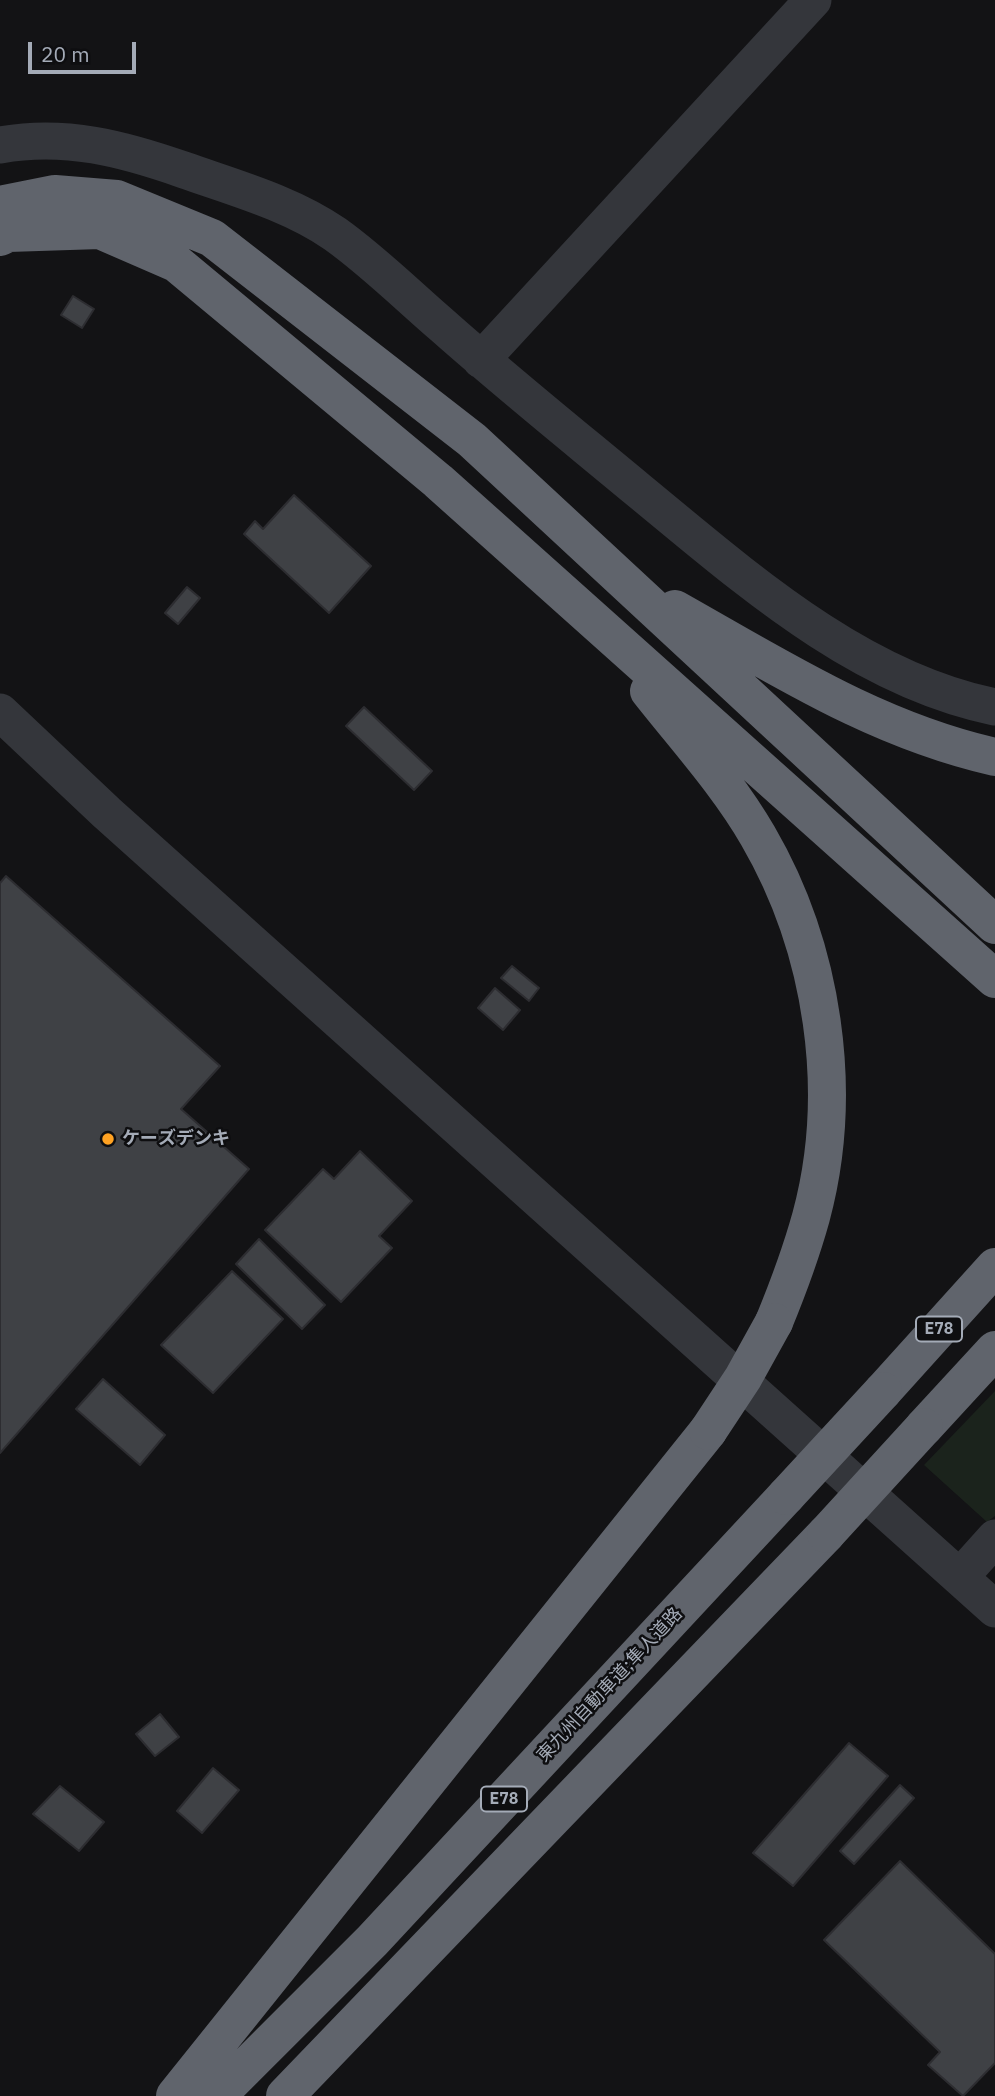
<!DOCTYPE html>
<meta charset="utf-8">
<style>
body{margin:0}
#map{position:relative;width:995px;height:2096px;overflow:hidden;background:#131315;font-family:"IBM Plex Sans",sans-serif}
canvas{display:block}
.scale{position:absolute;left:28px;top:42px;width:108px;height:32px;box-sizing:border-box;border:4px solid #a4abb7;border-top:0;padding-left:9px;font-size:21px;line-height:24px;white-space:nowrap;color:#a4abb7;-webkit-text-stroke:5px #0e0e10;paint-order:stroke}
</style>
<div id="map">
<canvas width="995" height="2096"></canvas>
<div class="scale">20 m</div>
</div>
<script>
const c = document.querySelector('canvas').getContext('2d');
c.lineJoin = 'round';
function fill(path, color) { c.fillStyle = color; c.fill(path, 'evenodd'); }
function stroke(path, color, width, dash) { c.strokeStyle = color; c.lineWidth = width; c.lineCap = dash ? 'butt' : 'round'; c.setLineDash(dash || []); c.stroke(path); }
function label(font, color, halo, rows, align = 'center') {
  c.font = font + ' "IBM Plex Sans","Noto Sans JP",sans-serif'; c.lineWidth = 5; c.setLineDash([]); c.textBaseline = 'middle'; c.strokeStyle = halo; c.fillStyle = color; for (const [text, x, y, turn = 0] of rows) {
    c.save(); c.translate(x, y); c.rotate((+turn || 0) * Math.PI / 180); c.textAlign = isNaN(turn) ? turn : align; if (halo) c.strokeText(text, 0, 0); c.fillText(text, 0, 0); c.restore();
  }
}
const green = new Path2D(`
 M995,1391V1516L987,1522L924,1465Z`);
const building = new Path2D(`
 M73,296L94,309L82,328L61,315Z
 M294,495L371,566L329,613L244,534L255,521L263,529Z
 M187,587L200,598L178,624L165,613Z
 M364,707L432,771L414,790L346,726Z
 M6,876L220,1066L181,1109L249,1169L0,1453V883Z
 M512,966L539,988L529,1001L501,978Z
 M495,988L520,1010L503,1030L478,1008Z
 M360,1151L412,1201L379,1236L392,1248L341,1302L265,1230L323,1169L334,1179Z
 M259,1239L325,1305L302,1329L236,1264Z
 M232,1271L283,1319L213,1393L161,1345Z
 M103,1379L165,1435L140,1465L76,1409Z
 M160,1714L179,1737L155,1756L136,1734Z
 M849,1743L888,1776L793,1886L753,1853Z
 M213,1768L239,1790L202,1833L177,1811Z
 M900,1785L914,1798L854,1864L840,1851Z
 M60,1786L104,1822L79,1851L33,1814Z
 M900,1861L995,1954V2063L963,2096L928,2065L940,2052L824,1940Z`);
const minor = new Path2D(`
 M0,145C65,133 124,149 184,170C235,188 290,203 335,234C373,261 408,296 443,326C506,382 572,435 637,489C743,576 857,679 995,707
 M481,360L813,0
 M0,712L107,813L995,1609
 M960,1577L995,1538`);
const highway = new Path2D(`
 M0,205L55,194L117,199L212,238L472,440L995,925
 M0,237L8,233L100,230L176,263L438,481L995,979
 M675,609C780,668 876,730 995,757
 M649,691C686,738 728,784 758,836C823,948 845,1091 811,1217C801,1253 788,1288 774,1322
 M883,1391L995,1267
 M924,1427L995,1350
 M175,2096L708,1431
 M217,2096L372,1941L786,1496
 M285,2096L826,1534`);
const highwayBridge = new Path2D(`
 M708,1431L743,1378L774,1322
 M786,1496L883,1391
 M826,1534L924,1427`);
const markers = [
 [108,1139,7,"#ffa222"]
];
const shields = [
 [939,1329,46],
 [504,1799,46]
];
const shieldNames = [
 ["E78",939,1329],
 ["E78",504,1799]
];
const poiNames = [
 ["ケーズデンキ",122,1139]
];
const streetNames = [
 ["東九州自動車道;隼人道路",610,1685,-47]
];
fill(green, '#1b231c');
fill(building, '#3f4145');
stroke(building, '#2d2d31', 2);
stroke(minor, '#34363b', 37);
stroke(highway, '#60646c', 38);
stroke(highwayBridge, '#60646c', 38);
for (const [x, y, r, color] of markers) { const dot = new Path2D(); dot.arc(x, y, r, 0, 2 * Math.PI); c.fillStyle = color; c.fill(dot); stroke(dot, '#0e0e10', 2.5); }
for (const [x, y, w] of shields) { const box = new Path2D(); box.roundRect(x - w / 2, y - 12.5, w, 25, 5); c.fillStyle = '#0e0e10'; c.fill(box); stroke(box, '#a4abb7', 2); }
label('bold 16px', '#a4abb7', null, shieldNames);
label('bold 18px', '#a4abb7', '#0e0e10', poiNames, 'left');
label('18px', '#a4abb7', '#0e0e10', streetNames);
</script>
